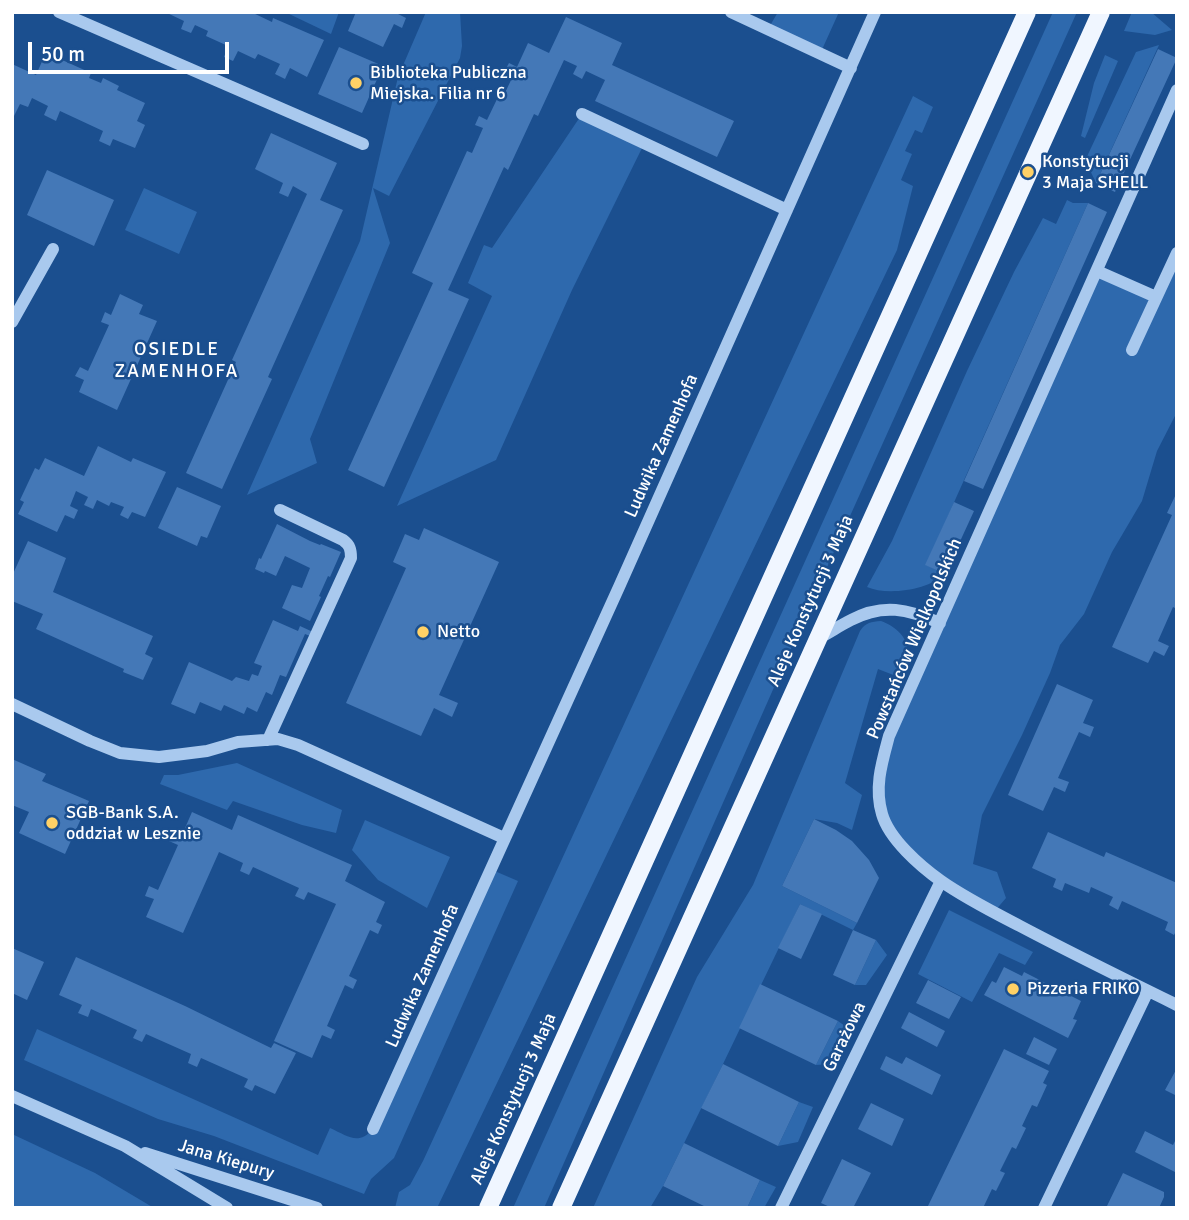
<!DOCTYPE html>
<meta charset="utf-8">
<style>
body{margin:0}
#map{position:relative;width:1189px;height:1220px;overflow:hidden;background:#1b4f8f;font-family:Signika,sans-serif}
canvas{display:block}
.frame{position:absolute;inset:0;border:14px solid #fff;pointer-events:none}
.scale{position:absolute;left:28px;top:42px;width:201px;height:32px;box-sizing:border-box;border:4px solid #fff;border-top:0;padding-left:9px;font-size:21px;line-height:24px;white-space:nowrap;color:#fff;-webkit-text-stroke:5px #1b4f8f;paint-order:stroke}
</style>
<div id="map">
<canvas width="1189" height="1220"></canvas>
<div class="frame"></div>
<div class="scale">50 m</div>
</div>
<script>
const c = document.querySelector('canvas').getContext('2d');
c.lineJoin = 'round';
function fill(path, color) { c.fillStyle = color; c.fill(path, 'evenodd'); }
function stroke(path, color, width, dash) { c.strokeStyle = color; c.lineWidth = width; c.lineCap = dash ? 'butt' : 'round'; c.setLineDash(dash || []); c.stroke(path); }
function label(font, color, halo, rows, align = 'center') {
  c.font = font + ' Signika,sans-serif'; c.lineWidth = 5; c.setLineDash([]); c.textBaseline = 'middle'; c.strokeStyle = halo; c.fillStyle = color; for (const [text, x, y, turn = 0] of rows) {
    c.save(); c.translate(x, y); c.rotate((+turn || 0) * Math.PI / 180); c.textAlign = isNaN(turn) ? turn : align; if (halo) c.strokeText(text, 0, 0); c.fillText(text, 0, 0); c.restore();
  }
}
const green = new Path2D(`
 M285,12H339L331,34Z
 M426,12H460L462,46L460,58L389,196L373,188L390,243L310,439L317,463L247,495L360,241L398,77Z
 M778,12H839L820,54L768,29Z
 M1053,12H1077L832,556L544,1208H513Z
 M1132,12H1151L1172,30L1155,35L1124,31Z
 M1159,45L1096,183L1089,168L1083,165L1136,52Z
 M1105,55L1118,61L1085,138L1081,136L1094,83Z
 M913,96L933,107L922,133L915,130L905,151L912,154L901,180L913,186L897,250L437,1208H395L399,1192L410,1185L423,1161Z
 M582,114L644,144L572,290L496,460L397,506L492,296L468,283L484,245L492,248Z
 M144,188L197,212L179,254L125,230Z
 M1067,200L1073,203H1088L926,565L945,574C929,590 887,596 867,587L892,541L967,371L1014,272L1043,218L1056,224Z
 M1177,253V412L1157,451L1142,501L1112,552L1084,614L1060,645L1050,673L1022,735L982,815L973,864L997,872L1006,898L994,912L941,881L882,816L880,767L1097,271L1156,297Z
 M881,621C895,626 910,638 907,655C906,662 899,670 896,676L878,669L845,783L862,795L852,830L837,823L814,819L782,886L857,923L853,930L800,904L723,1064L663,1186L650,1208H593L697,977L753,885L860,631C866,622 871,622 881,621Z
 M237,763L342,810L336,833L302,825L233,801L227,810L160,784L164,775H178Z
 M365,820L450,857L427,908L378,880L352,850Z
 M490,869L518,881L394,1158L371,1179L364,1194L214,1136L158,1119L24,1060L37,1029L318,1155L330,1128C348,1136 358,1146 373,1129Z
 M949,910L1033,952L1025,965L999,953L972,1002L918,974Z
 M876,940L887,955L866,985H855Z
 M838,1021L845,1026L850,1037L830,1064L816,1065Z
 M799,1102L813,1107L798,1142L778,1146Z
 M12,1134L95,1173L154,1208H12Z
 M760,1180L776,1187L764,1208H747Z`);
const building = new Path2D(`
 M165,12H251L272,22L273,18L324,40L307,77L290,68L285,79L275,74L280,64L258,54L255,59L238,51L233,61L224,57L228,46L206,36L208,31L195,25L191,33L181,29L184,21Z
 M356,12H399L398,14L406,18L402,28L394,24L383,47L348,31Z
 M566,17L622,43L612,65L734,121L717,157L595,101L605,80L586,71L582,79L573,74L577,66L564,60L538,116L534,114L508,170L504,167L448,290L469,299L384,487L348,470L433,283L412,273L467,151L472,153L483,128L475,125L479,116L487,120L498,97L502,99L513,76L504,72L509,63L517,67L528,43L549,53Z
 M339,47L383,66L362,113L318,94Z
 M1158,49L1177,58L1115,192L1096,183Z
 M44,57L58,63L60,59L91,73L89,78L101,83L103,78L119,86L117,90L145,103L137,121L145,125L135,148L113,139L110,146L99,141L103,131L60,111L56,121L44,115L48,106L32,98L28,107L20,104L12,120V64L36,75Z
 M271,133L337,163L320,200L343,210L268,377L272,379L222,489L186,473L236,362L232,360L307,194L293,186L288,197L279,193L283,183L255,169Z
 M47,170L114,200L94,246L27,215Z
 M1088,203L1107,212L983,489L964,481Z
 M120,294L143,305L139,314L157,321L117,410L79,392L84,380L75,376L80,367L88,371L109,325L101,322L105,312L111,315Z
 M98,446L131,462L133,458L166,472L145,517L132,512L128,519L120,515L124,507L111,502L109,506L97,500L93,509L84,505L88,497L76,491L70,506L78,510L74,519L65,515L57,532L18,514L24,502L20,500L35,468L39,470L45,458L84,476Z
 M177,487L221,506L207,538L201,536L197,546L158,528Z
 M1177,492V609L1173,607L1158,641L1169,646L1164,656L1154,651L1148,663L1112,647L1172,515L1167,513Z
 M954,502L974,511L945,574L925,565Z
 M277,524L310,541L320,545L321,544L341,552L330,577L328,576L319,596L321,597L310,621L282,608L292,585L302,588L310,568L285,556L276,576L265,571L264,573L255,569L259,558L261,559Z
 M424,528L499,562L439,695L458,703L452,717L434,708L421,736L346,703L406,568L393,562L405,534L419,540Z
 M28,541L66,558L53,592L153,636L145,654L153,658L143,680L123,672L124,669L36,629L43,614L12,601V576Z
 M273,620L298,631L300,626L313,632L310,636L305,634L286,677L280,675L272,695L266,692L257,712L247,707L244,714L224,705L221,711L200,702L195,714L171,704L189,662L232,681L236,677L249,681L252,674L258,676L262,666L254,663Z
 M1057,684L1093,700L1083,723L1094,727L1090,737L1079,732L1058,778L1069,782L1065,792L1054,787L1043,811L1008,795Z
 M12,759L46,774L42,781L89,801L65,854L19,833L29,812L12,805Z
 M192,812L232,830L238,815L352,865L345,881L385,902L376,922L382,925L378,934L370,930L349,976L357,980L353,989L345,985L327,1026L335,1030L331,1039L322,1035L312,1058L274,1041L336,904L308,892L304,900L295,896L299,888L253,867L249,875L240,871L243,863L219,852L183,933L146,917L154,899L145,896L149,886L158,890L178,845L169,841L173,832L182,835Z
 M814,819L836,830L852,841L869,860L879,878L857,923L782,886Z
 M1048,832L1104,857L1106,852L1177,883V929L1174,935L1165,930L1168,922L1122,901L1118,910L1109,905L1113,897L1091,887L1089,893L1065,883L1062,891L1053,887L1056,879L1032,868Z
 M800,904L822,914L801,959L778,948Z
 M853,930L876,940L855,985L833,975Z
 M12,948L44,962L27,1000L12,993Z
 M76,957L185,1006L271,1048L274,1043L296,1053L275,1094L255,1085L252,1091L244,1087L248,1079L201,1058L197,1067L188,1063L191,1054L146,1034L142,1042L133,1038L137,1030L91,1009L88,1017L78,1013L82,1005L59,995Z
 M1004,967L1022,976L1024,972L1081,1001L1073,1019L1077,1020L1068,1038L984,995L992,981L996,983Z
 M928,980L961,997L949,1019L916,1003Z
 M760,984L838,1021L816,1065L739,1028Z
 M909,1012L945,1031L937,1047L901,1028Z
 M1034,1037L1057,1049L1049,1065L1026,1054Z
 M1004,1049L1049,1071L1043,1083L1047,1085L1037,1107L1032,1105L1022,1126L1026,1128L1016,1149L1012,1147L1000,1171L1005,1173L996,1191L992,1189L983,1208H927Z
 M886,1056L902,1064L906,1057L941,1075L932,1095L880,1069Z
 M723,1064L799,1102L778,1146L701,1108Z
 M1177,1068V1096L1165,1090Z
 M871,1103L904,1119L892,1146L858,1129Z
 M1145,1131L1173,1145L1177,1137V1173L1135,1152Z
 M684,1143L760,1180L747,1208H708L663,1186Z
 M842,1159L871,1173L853,1208H832L821,1203Z
 M1123,1173L1164,1192V1197L1159,1208H1106Z`);
const minor = new Path2D(`
 M59,12L363,144
 M731,12L851,68
 M1177,90L889,736C882,762 874,787 882,814C889,839 920,866 941,881C965,898 993,912 1020,926C1071,953 1124,979 1177,1005
 M582,114L787,210
 M1097,271L1156,297
 M12,322L53,249
 M1132,350L1177,253
 M817,639C829,633 839,626 851,620C883,603 908,609 940,623
 M12,704L90,741L120,753L159,757L207,751L238,742L278,739L298,745L504,838
 M268,740L351,558C351,550 350,545 343,540L280,510
 M12,1096L125,1146L227,1208
 M373,1129L619,587L875,12
 M145,1153L317,1208
 M781,1208L941,881
 M1044,1208L1148,991`);
const major = new Path2D(`
 M488,1208L1027,12
 M561,1208L1101,12`);
const markers = [
 [356,83,7,"#ffd166"],
 [1028,172,7,"#ffd166"],
 [423,632,7,"#ffd166"],
 [52,823,7,"#ffd166"],
 [1013,989,7,"#ffd166"]
];
const poiNames = [
 ["Biblioteka Publiczna",370,73],
 ["Miejska. Filia nr 6",370,94],
 ["Konstytucji",1042,162],
 ["3 Maja SHELL",1042,183],
 ["Netto",437,632],
 ["SGB-Bank S.A.",66,813],
 ["oddział w Lesznie",66,834],
 ["Pizzeria FRIKO",1027,989]
];
const streetNames = [
 ["Ludwika Zamenhofa",662,446,-66],
 ["Aleje Konstytucji 3 Maja",811,601,-66],
 ["Powstańców Wielkopolskich",915,639,-67],
 ["Ludwika Zamenhofa",423,976,-66],
 ["Garażowa",845,1037,-64],
 ["Aleje Konstytucji 3 Maja",514,1099,-66],
 ["Jana Kiepury",226,1160,17]
];
const neighbourhoodNames = [
 ["OSIEDLE",177,350],
 ["ZAMENHOFA",177,372]
];
fill(green, '#2e69ad');
fill(building, '#4478b7');
stroke(minor, '#a9c9ee', 12);
stroke(major, '#f0f6ff', 18);
for (const [x, y, r, color] of markers) { const dot = new Path2D(); dot.arc(x, y, r, 0, 2 * Math.PI); c.fillStyle = color; c.fill(dot); stroke(dot, '#1b4f8f', 2.5); }
label('18px', '#fff', '#1b4f8f', poiNames, 'left');
label('18px', '#fff', '#1b4f8f', streetNames);
c.letterSpacing = '2px';
label('19px', '#fff', '#1b4f8f', neighbourhoodNames);
c.letterSpacing = '0px';
</script>
